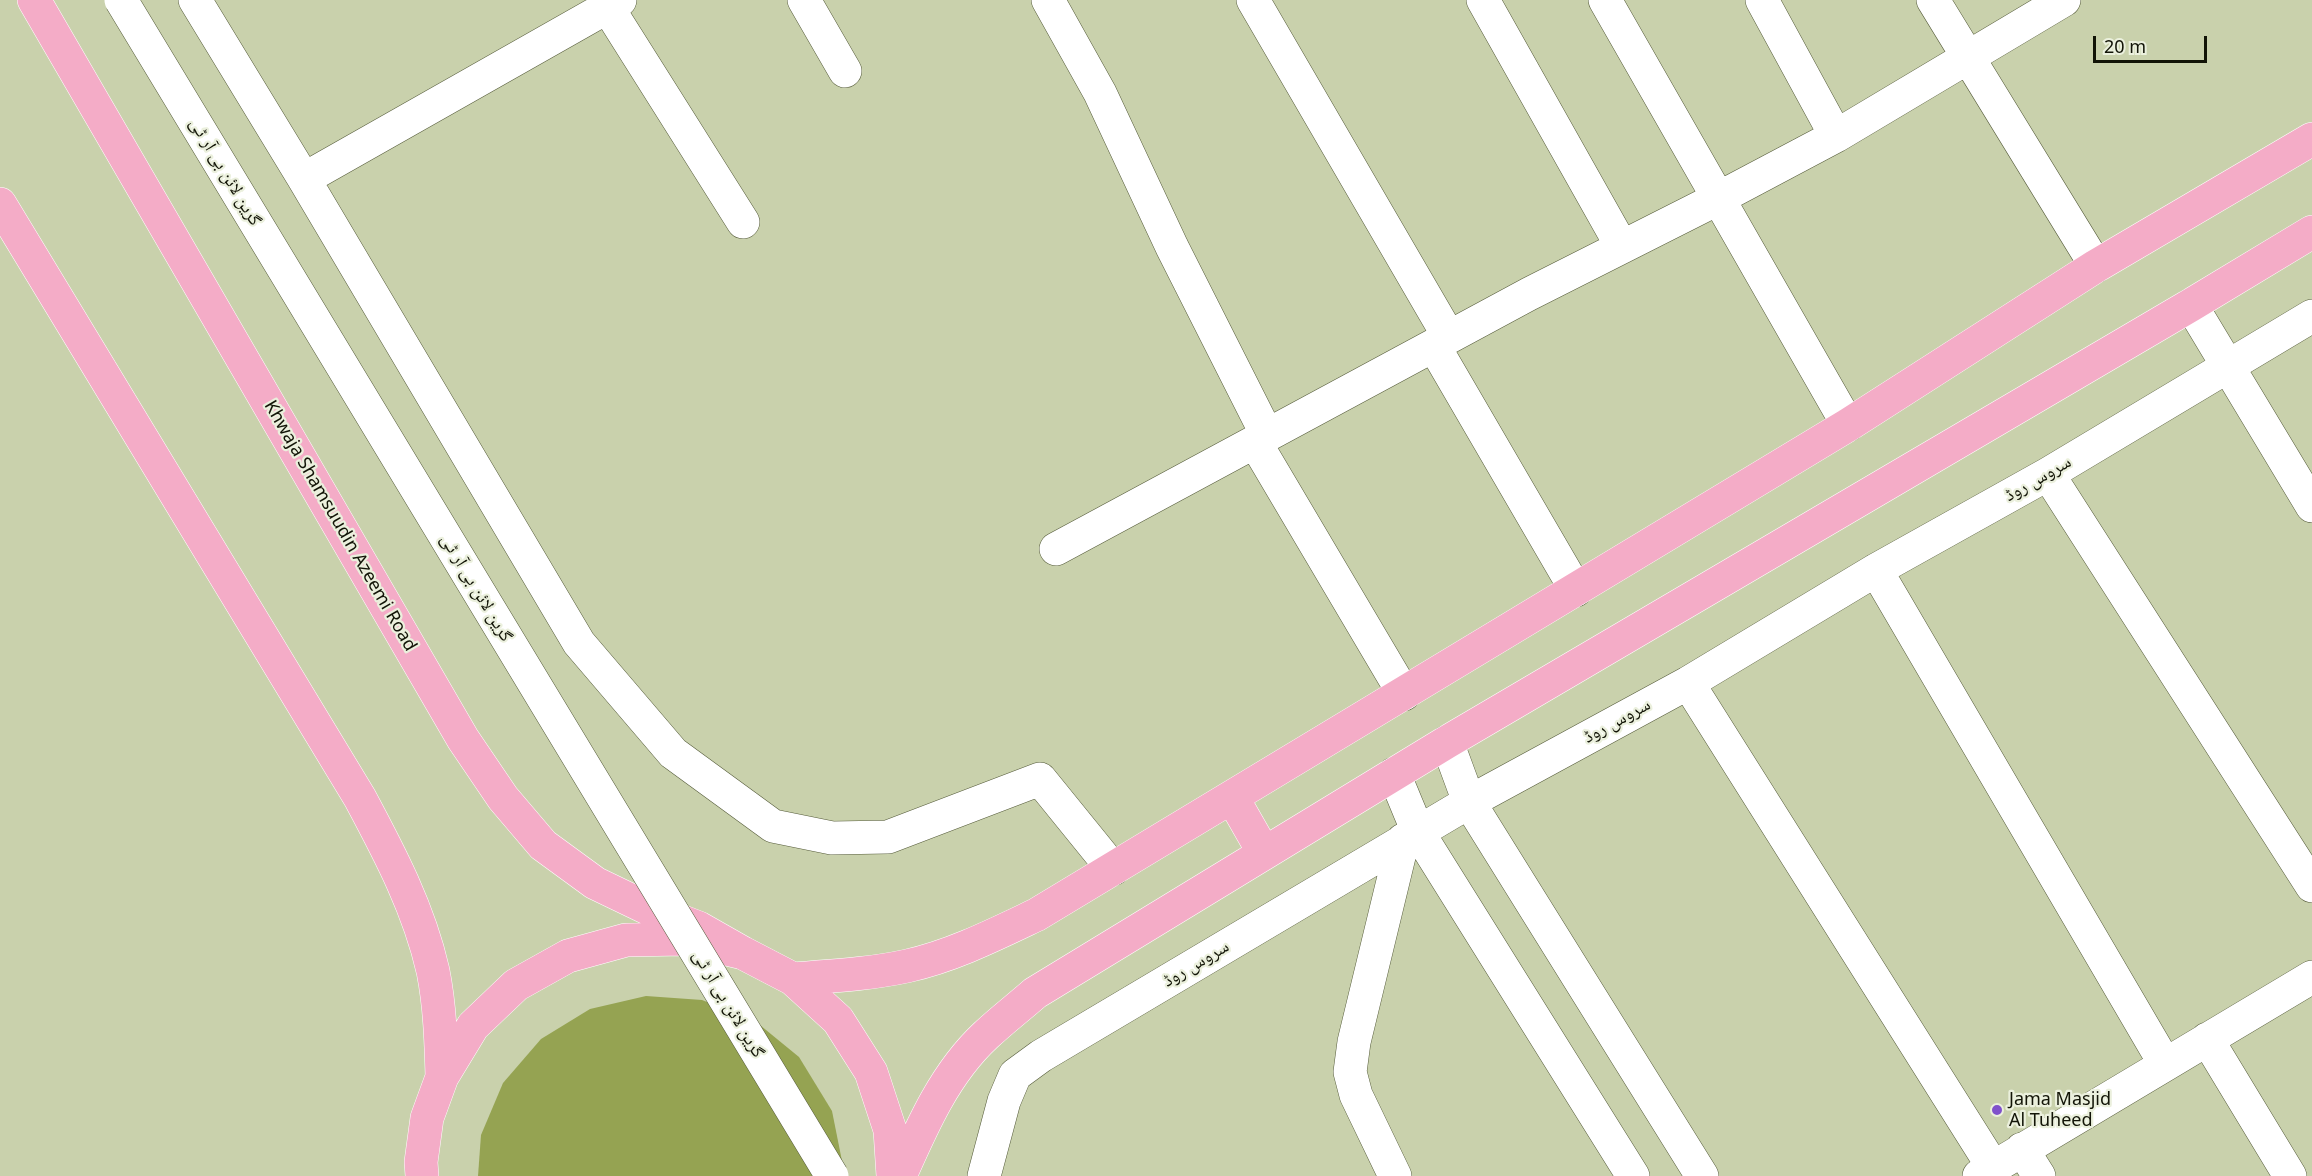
<!DOCTYPE html>
<meta charset="utf-8">
<style>
body{margin:0}
#map{position:relative;width:2312px;height:1176px;overflow:hidden;background:#c9d1ac;font-family:"Noto Sans",sans-serif}
canvas{display:block}
.scale{position:absolute;left:2093px;top:36px;width:114px;height:27px;box-sizing:border-box;border:3px solid #121407;border-top:0;padding-left:8px;font-size:18px;line-height:21px;white-space:nowrap;color:#121407;-webkit-text-stroke:4px #ebf0dd;paint-order:stroke}
</style>
<div id="map">
<canvas width="2312" height="1176"></canvas>
<div class="scale">20 m</div>
</div>
<script>
const c = document.querySelector('canvas').getContext('2d');
c.lineJoin = 'round';
function fill(path, color) { c.fillStyle = color; c.fill(path, 'evenodd'); }
function stroke(path, color, width, dash) { c.strokeStyle = color; c.lineWidth = width; c.lineCap = dash ? 'butt' : 'round'; c.setLineDash(dash || []); c.stroke(path); }
function label(font, color, halo, rows, align = 'center') {
  c.font = font + ' "Noto Sans","Noto Naskh Arabic",sans-serif'; c.lineWidth = 4.5; c.setLineDash([]); c.textBaseline = 'middle'; c.strokeStyle = halo; c.fillStyle = color; for (const [text, x, y, turn = 0] of rows) {
    c.save(); c.translate(x, y); c.rotate((+turn || 0) * Math.PI / 180); c.textAlign = isNaN(turn) ? turn : align; if (halo) c.strokeText(text, 0, 0); c.fillText(text, 0, 0); c.restore();
  }
}
const green = new Path2D(`
 M646,996L702,1000L755,1021L799,1057L832,1111L845,1176H478L481,1135L503,1083L541,1039L590,1009Z`);
const minor = new Path2D(`
 M195,0L304,179L579,643L673,753L773,826L832,838L888,837L1040,779L1113,869
 M603,0L743,222
 M804,0L845,71
 M1048,0L1100,93L1172,247L1267,435
 M1253,0L1449,337
 M1483,0L1622,247
 M1605,0L1848,425
 M1762,0L1836,136
 M1933,0L2096,266
 M304,179L620,0
 M2191,305L2312,506
 M1434,346L1576,590
 M1255,442L1404,694
 M2048,474L2312,886
 M1056,549L1529,294L1719,198L1836,136L2064,0
 M1876,570L2165,1064
 M1688,683L1993,1167
 M1447,742L1469,802L1702,1176
 M1394,774L1418,832L1633,1176
 M2207,1039L2290,1176
 M2022,1149L2039,1176
 M984,1176L1004,1101L1015,1075L1041,1056L1469,802L1688,683L1876,570L2048,474L2312,316
 M1395,1176L1356,1095L1350,1072L1354,1042L1403,840
 M1979,1176L2312,977`);
const major = new Path2D(`
 M34,0L463,739L503,798L543,845L595,883L647,908L699,928L743,953
 M0,204L360,798C390,854 419,909 433,971C440,1006 441,1042 442,1077
 M1232,797L1264,853
 M793,979C831,976 870,974 907,966C952,956 994,935 1036,915L1848,425L2096,266L2312,139
 M422,1176L421,1162L427,1118L442,1077L473,1026L516,985L568,956L626,940L685,939L743,953L793,979L838,1020L871,1072L890,1130L893,1176
 M900,1176C922,1126 945,1073 986,1035C1002,1020 1019,1007 1035,993L1447,742L2191,305L2312,232`);
const minorBridge = new Path2D(`
 M121,0L832,1176`);
const markers = [
 [1997,1110,6,"#8052cb"]
];
const streetNames = [
 ["گرین لائن بی آر ٹی",225,172,59],
 ["سروس روڈ",2038,479,-30],
 ["Khwaja Shamsuudin Azeemi Road",340,526,60],
 ["گرین لائن بی آر ٹی",476,588,59],
 ["سروس روڈ",1617,721,-29],
 ["سروس روڈ",1196,964,-31],
 ["گرین لائن بی آر ٹی",728,1004,59]
];
const poiNames = [
 ["Jama Masjid",2009,1100],
 ["Al Tuheed",2009,1121]
];
fill(green, '#95a352');
stroke(minor, '#555b3a', 34);
stroke(major, '#fff', 34);
stroke(minor, '#fff', 33);
stroke(major, '#f4acc7', 33);
stroke(minorBridge, '#555b3a', 34, []);
stroke(minorBridge, '#fff', 33);
for (const [x, y, r, color] of markers) { const dot = new Path2D(); dot.arc(x, y, r, 0, 2 * Math.PI); c.fillStyle = color; c.fill(dot); stroke(dot, '#ebf0dd', 2); }
label('18px', '#121407', '#ebf0dd', streetNames);
label('18px', '#121407', '#ebf0dd', poiNames, 'left');
</script>
